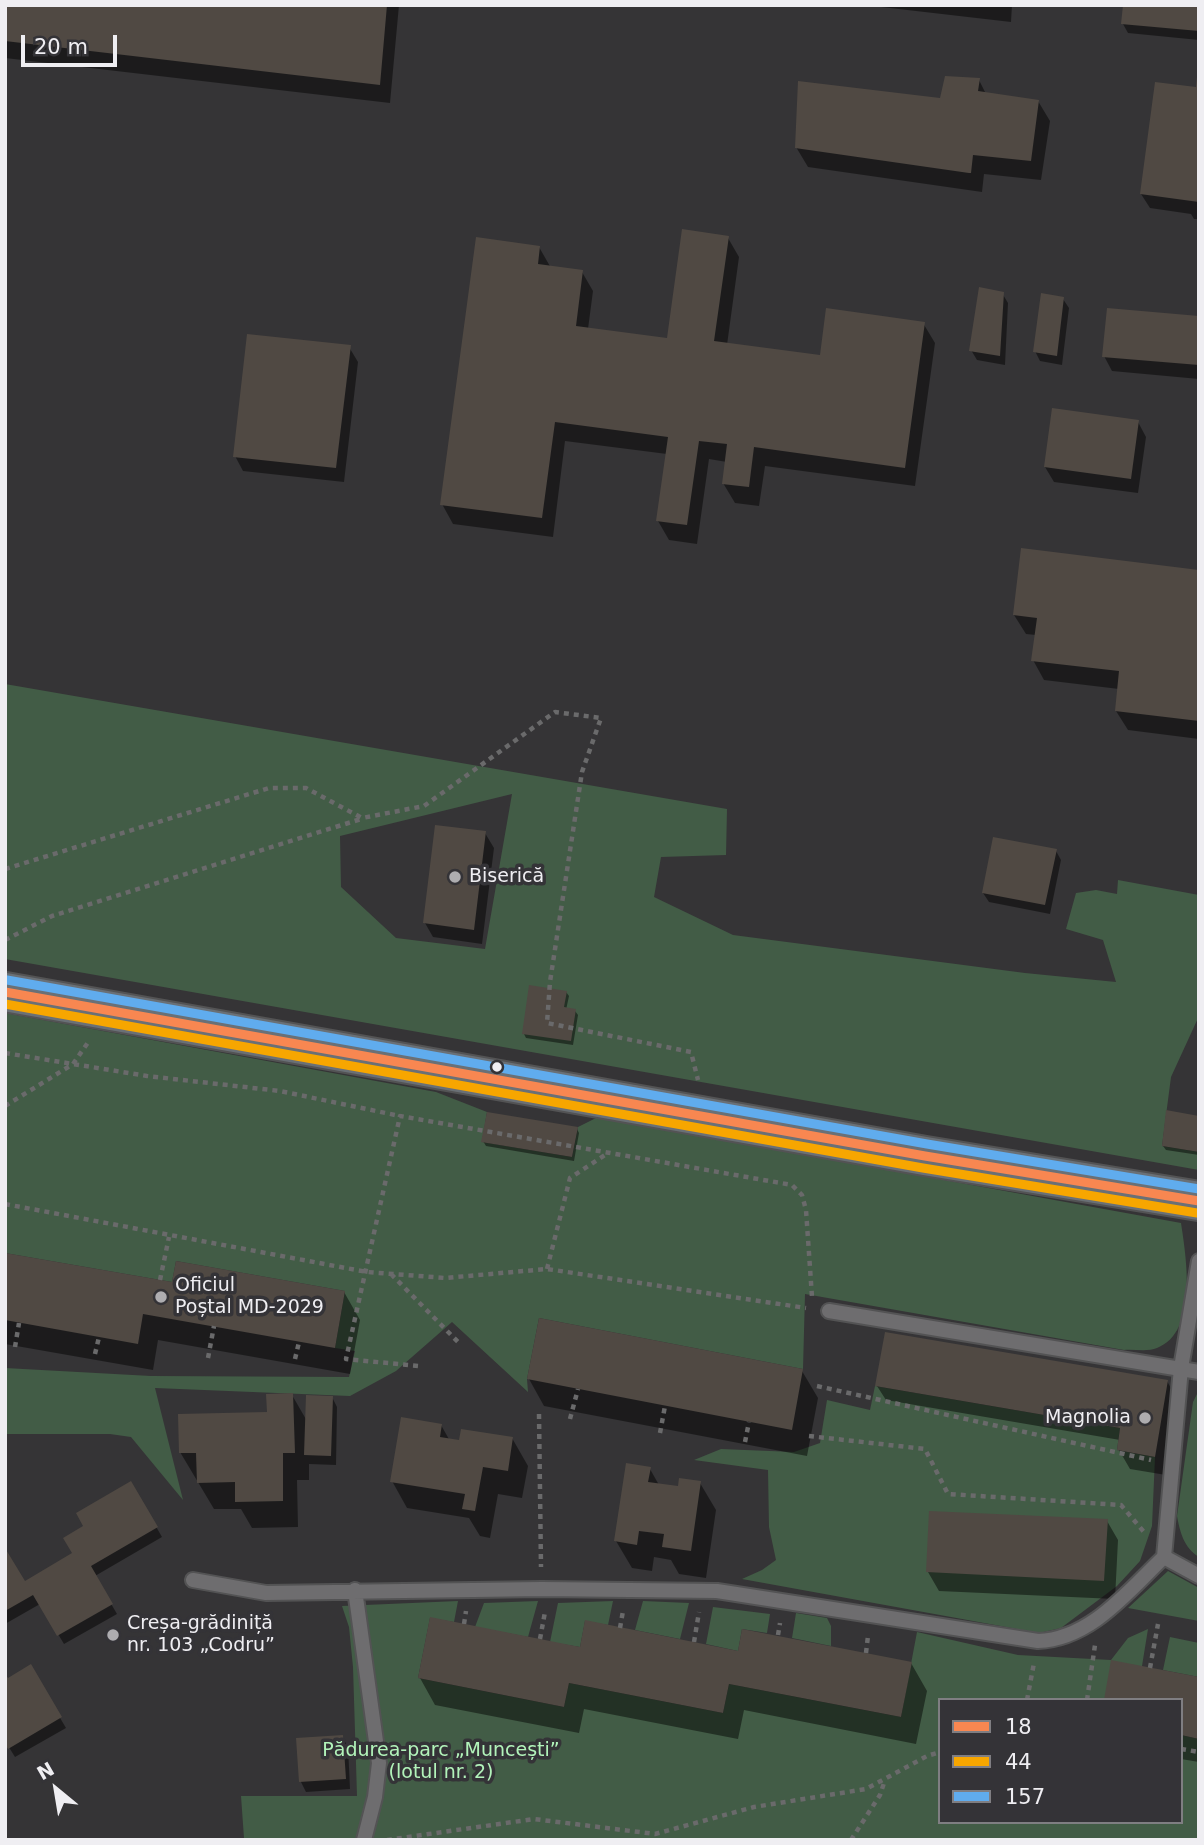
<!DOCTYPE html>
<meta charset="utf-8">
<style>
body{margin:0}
#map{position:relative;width:1204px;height:1845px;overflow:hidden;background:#353436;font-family:"DejaVu Sans",sans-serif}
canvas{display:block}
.frame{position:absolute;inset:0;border:7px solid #efeef2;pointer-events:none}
.legend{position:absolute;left:938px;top:1698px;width:245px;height:126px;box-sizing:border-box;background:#343337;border:2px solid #7f7e82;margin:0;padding:9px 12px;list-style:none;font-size:21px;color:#efeef2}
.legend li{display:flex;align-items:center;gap:14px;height:35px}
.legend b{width:35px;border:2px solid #7f7e82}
.north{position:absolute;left:21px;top:1754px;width:70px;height:70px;-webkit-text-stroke:5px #343337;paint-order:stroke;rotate:330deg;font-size:19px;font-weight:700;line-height:28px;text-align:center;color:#efeef2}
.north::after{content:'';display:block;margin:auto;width:24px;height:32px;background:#efeef2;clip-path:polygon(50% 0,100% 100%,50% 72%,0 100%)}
.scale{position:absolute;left:21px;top:35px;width:96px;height:32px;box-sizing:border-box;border:4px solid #efeef2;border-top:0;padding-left:9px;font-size:21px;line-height:24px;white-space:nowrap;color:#efeef2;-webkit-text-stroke:5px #343337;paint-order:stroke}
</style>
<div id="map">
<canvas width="1204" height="1845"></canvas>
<div class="frame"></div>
<ul class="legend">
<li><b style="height:9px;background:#f88751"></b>18</li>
<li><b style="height:9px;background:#f7a600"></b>44</li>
<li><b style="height:9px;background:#60acee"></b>157</li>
</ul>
<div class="north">N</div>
<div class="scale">20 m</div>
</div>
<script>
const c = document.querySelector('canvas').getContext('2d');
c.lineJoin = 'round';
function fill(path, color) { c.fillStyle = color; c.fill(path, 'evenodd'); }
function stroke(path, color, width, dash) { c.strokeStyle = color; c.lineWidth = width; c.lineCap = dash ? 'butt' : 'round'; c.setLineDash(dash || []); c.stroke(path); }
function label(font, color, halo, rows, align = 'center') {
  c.font = font + ' "DejaVu Sans",sans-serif'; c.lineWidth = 7; c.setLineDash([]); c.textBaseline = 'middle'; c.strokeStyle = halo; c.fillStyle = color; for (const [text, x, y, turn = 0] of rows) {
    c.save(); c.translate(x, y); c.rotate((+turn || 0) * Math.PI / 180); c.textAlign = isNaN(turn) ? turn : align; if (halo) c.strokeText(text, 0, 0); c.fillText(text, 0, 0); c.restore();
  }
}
const green = new Path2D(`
 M5,684L727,809L726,855L661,857L654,897L733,935L1025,973L1116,982L1103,940L1066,929L1076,893L1096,890L1117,894L1118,880L1199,895V1016L1171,1077L1162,1146L1199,1152V1170L5,959ZM512,794L485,949L396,938L341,887L340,836Z
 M5,1013L436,1092L487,1112L482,1142L572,1157L578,1127L598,1117L1181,1223C1186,1256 1199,1332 1157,1348C1148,1352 1134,1349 1124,1350L805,1294L803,1369L539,1318L527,1379L528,1392L452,1322L396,1371L350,1396L155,1388L183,1500L131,1437L110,1434H5V1368L151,1376L349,1377L355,1351L335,1348L345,1291L176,1261L172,1282L5,1253Z
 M875,1386L1120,1428L1117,1450L1155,1457L1152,1526L1140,1561L1117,1586L1061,1628L1039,1633L742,1579L762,1570L776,1560L769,1527L768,1470L694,1460L721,1449L794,1452L820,1443L827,1400L870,1410Z
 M1199,1390V1557C1184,1548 1180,1532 1177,1516L1193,1402Z
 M1168,1571L1199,1588V1621L1128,1608Z
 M458,1601L454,1622L430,1618L418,1678L564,1707L569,1683L723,1713L729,1684L901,1717L917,1632L1018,1655L1111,1660L1128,1638L1148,1629L1142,1666L1104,1700H940V1822H1181V1735L1199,1739V1840H160L244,1838L241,1796H357L353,1667L349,1627L342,1606Z
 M538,1601L528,1637L475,1627L484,1603Z
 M613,1601L608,1625L585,1621L580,1647L550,1642L558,1603Z
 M643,1601L689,1603L680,1639L635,1630Z
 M713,1607L770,1614L767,1633L742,1629L738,1651L706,1644Z
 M796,1613L827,1618L831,1626V1646L792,1638Z
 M1170,1637L1199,1643V1677L1163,1670Z`);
const shadow = new Path2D(`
 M5,5H399L390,103L5,58Z
 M864,5H1012L1011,22Z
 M1199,5V40L1128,33L1123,24Z
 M1199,77V219H1194L1191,214L1150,208L1141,194L1156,84L1197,89Z
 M979,80L986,94L1038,101L1050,121L1041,180L984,174L982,192L808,167L796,147L941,100Z
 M728,238L739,257L727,345L821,357L923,323L935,343L915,486L765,466L759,506L735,503L723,483L727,462L709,459L697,544L669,540L658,521L667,454L565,441L553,537L453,524L442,504L539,247L551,268L582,272L593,291L588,329L669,340Z
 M1002,293L1008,303L1005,365L977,360L971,350Z
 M1063,299L1069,308L1062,365L1040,361L1035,351Z
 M1199,318V379L1112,371L1104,356Z
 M349,347L358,362L344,482L243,471L235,456Z
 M1138,422L1146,437L1138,493L1054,482L1045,467Z
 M1199,571V739L1128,730L1116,711L1119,689L1044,680L1033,660L1036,635L1026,634L1014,615Z
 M485,833L494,848L482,944L433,937L425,923Z
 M1056,851L1061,860L1050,914L989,902L983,893Z
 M566,992L569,996L566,1010L575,1011L578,1015L573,1045L526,1038L524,1034Z
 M1199,1118V1155L1166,1150L1163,1146Z
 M577,1129L579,1133L574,1161L486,1146L483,1141Z
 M5,1254L173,1284L344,1292L360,1320L350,1374L158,1340L153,1370L5,1344Z
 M802,1371L818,1398L807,1456L544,1406L529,1379Z
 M1167,1381L1178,1401L1166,1475L1130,1469L1119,1450L1120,1440L886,1400L877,1386Z
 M292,1395L307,1421L332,1397L337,1407L336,1465L309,1464V1480H297L298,1527L252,1528L241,1509H214L180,1452L269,1413Z
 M441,1425L450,1441L512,1438L528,1466L522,1498L498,1494L490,1538L480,1536L469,1518L407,1508L392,1481Z
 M650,1469L659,1485L679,1488L700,1483L716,1510L706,1578L679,1574L671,1560L654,1557L652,1571L632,1568L616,1541Z
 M131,1483L162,1537L95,1576L117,1614L64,1644L40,1604L5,1624V1551L24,1584L75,1554L86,1527Z
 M1107,1521L1118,1540L1115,1599L939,1591L928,1572Z
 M581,1649L739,1653L911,1663L927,1691L916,1744L744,1710L738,1739L584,1709L579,1733L435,1705L420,1678Z
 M30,1667L66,1728L15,1757L5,1741L7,1680Z
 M1199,1679V1762L1181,1759V1700Z
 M342,1737L348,1746L350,1789L306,1792L301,1782L298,1740Z`);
const building = new Path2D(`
 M5,5H387L380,85L5,41Z
 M1123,5H1199V31L1121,24Z
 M945,76L980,78L978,91L1039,100L1031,161L973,155L971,173H969L795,148L798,81L940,98Z
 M1197,77L1199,202L1140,194L1155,82L1196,87Z
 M682,229L729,236L714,341L820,355L826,308L925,322L905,468L754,447L749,487L722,484L727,444L699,441L687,525L656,521L668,437L555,422L542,518L440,505L476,237L540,246L538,264L583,270L576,326L667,338Z
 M979,287L1004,292L1000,356L969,351Z
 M1041,293L1064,297L1057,356L1033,352Z
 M1107,308L1199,316V365L1102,357Z
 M247,334L351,345L336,468L233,457Z
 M1052,408L1139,420L1131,479L1044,467Z
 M1021,548L1199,570V721L1115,711L1119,671L1031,661L1037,618L1013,615Z
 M435,825L486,831L474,930L423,923Z
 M993,837L1057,849L1045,905L982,893Z
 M529,985L567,991L564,1007L576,1009L571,1041L522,1034Z
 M1166,1110L1199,1116V1152L1162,1146Z
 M487,1112L578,1127L572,1157L481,1142Z
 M5,1253L172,1282L176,1261L345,1291L335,1348L143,1314L138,1344L5,1320Z
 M539,1318L803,1369L792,1430L527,1379Z
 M885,1332L1168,1380L1155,1457L1117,1450L1120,1428L875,1386Z
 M293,1393L295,1453H283V1501L235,1502V1482L197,1483L196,1453H179L178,1414L267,1412L266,1394Z
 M306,1395L333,1396L331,1456L304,1455Z
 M401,1417L442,1424L440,1437L459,1440L461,1429L513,1437L508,1471L483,1467L475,1511L462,1509L465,1494L390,1482Z
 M626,1463L651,1467L648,1482L678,1486L679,1478L701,1481L691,1551L662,1547L664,1534L639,1531L637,1545L614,1541Z
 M131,1481L158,1527L91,1566L113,1604L57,1636L33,1595L5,1611V1548L25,1581L72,1553L63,1538L83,1526L76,1513Z
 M929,1511L1108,1519L1104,1581L926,1572Z
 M430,1617L580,1647L585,1620L738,1651L742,1629L912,1662L901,1717L729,1684L723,1713L569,1683L564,1707L418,1678Z
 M1111,1660L1199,1677V1739L1181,1735V1700H1104Z
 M31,1664L62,1717L8,1749L5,1744V1674L8,1678Z
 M343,1735L346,1779L299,1782L296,1738Z`);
const path = new Path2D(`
 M5,869L269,788H306L362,818L424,806L555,712L601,718L582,772L550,982L547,1023L691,1052L698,1080
 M5,940L52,916L361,819
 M5,1053L147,1076L280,1091L400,1116
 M5,1106L73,1064L89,1041
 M5,1204L367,1272L445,1278L547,1269L806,1308
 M547,1269L570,1178L608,1153
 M391,1274L461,1345
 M160,1280L169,1237
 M15,1347L19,1323
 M95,1354L99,1337
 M208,1358L214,1326
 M295,1359L299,1342
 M418,1366L346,1359L400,1116L792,1185L802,1195L806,1210L812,1297
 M817,1386L1151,1460
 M539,1414L541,1567
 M570,1419L578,1389
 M660,1433L665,1406
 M809,1436L925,1449L948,1494L1121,1505L1144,1532
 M745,1442L749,1422
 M464,1624L466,1611
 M620,1628L623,1611
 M778,1635L780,1623
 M540,1639L545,1612
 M694,1642L699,1612
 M866,1653L868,1636
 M1150,1668L1158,1624
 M1027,1700L1034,1663
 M1087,1700L1095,1645
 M1181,1749L1199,1752
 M387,1840L534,1819L655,1834L754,1807L866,1789L927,1756L940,1752
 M851,1840L880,1795L885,1780`);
const service = new Path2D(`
 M829,1311L1199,1372
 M1164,1557L1199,1576
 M193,1580L266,1593L542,1589L717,1591L1038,1641C1091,1639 1128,1591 1164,1557L1181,1368L1199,1261
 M355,1590L379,1763L375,1797L364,1840`);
const primary = new Path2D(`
 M5,992L925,1156L1199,1201`);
const bus1 = new Path2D(`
 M5,992L925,1156L1199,1201`);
const bus2 = new Path2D(`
 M5,1004L923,1168L1197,1213`);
const bus3 = new Path2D(`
 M7,980L927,1144L1199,1189`);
const markers = [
 [455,877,7,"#aeadb0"],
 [497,1067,6,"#efeef2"],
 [161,1297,7,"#aeadb0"],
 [1145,1418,7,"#aeadb0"],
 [113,1635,7,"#aeadb0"]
];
const poiNames = [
 ["Biserică",469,877],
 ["Oficiul",175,1286],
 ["Poștal MD-2029",175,1308],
 ["Magnolia",1131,1418,"right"],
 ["Creșa-grădiniță",127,1624],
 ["nr. 103 „Codru”",127,1646]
];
const parkNames = [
 ["Pădurea-parc „Muncești”",441,1751],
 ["(lotul nr. 2)",441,1773]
];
fill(green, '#425c46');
fill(shadow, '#0007');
fill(building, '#504943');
stroke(service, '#535354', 18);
stroke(primary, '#535354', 42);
stroke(path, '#6a6a6b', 4.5, [5, 5]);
stroke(service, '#6e6d6f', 14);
stroke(primary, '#6a7076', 38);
stroke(bus1, '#f88751', 9);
stroke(bus2, '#f7a600', 9);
stroke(bus3, '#60acee', 9);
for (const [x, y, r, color] of markers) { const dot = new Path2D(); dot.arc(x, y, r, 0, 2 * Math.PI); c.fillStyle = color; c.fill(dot); stroke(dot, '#343337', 2.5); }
label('19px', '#efeef2', '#343337', poiNames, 'left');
label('19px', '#b2f3ba', '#343337', parkNames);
</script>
